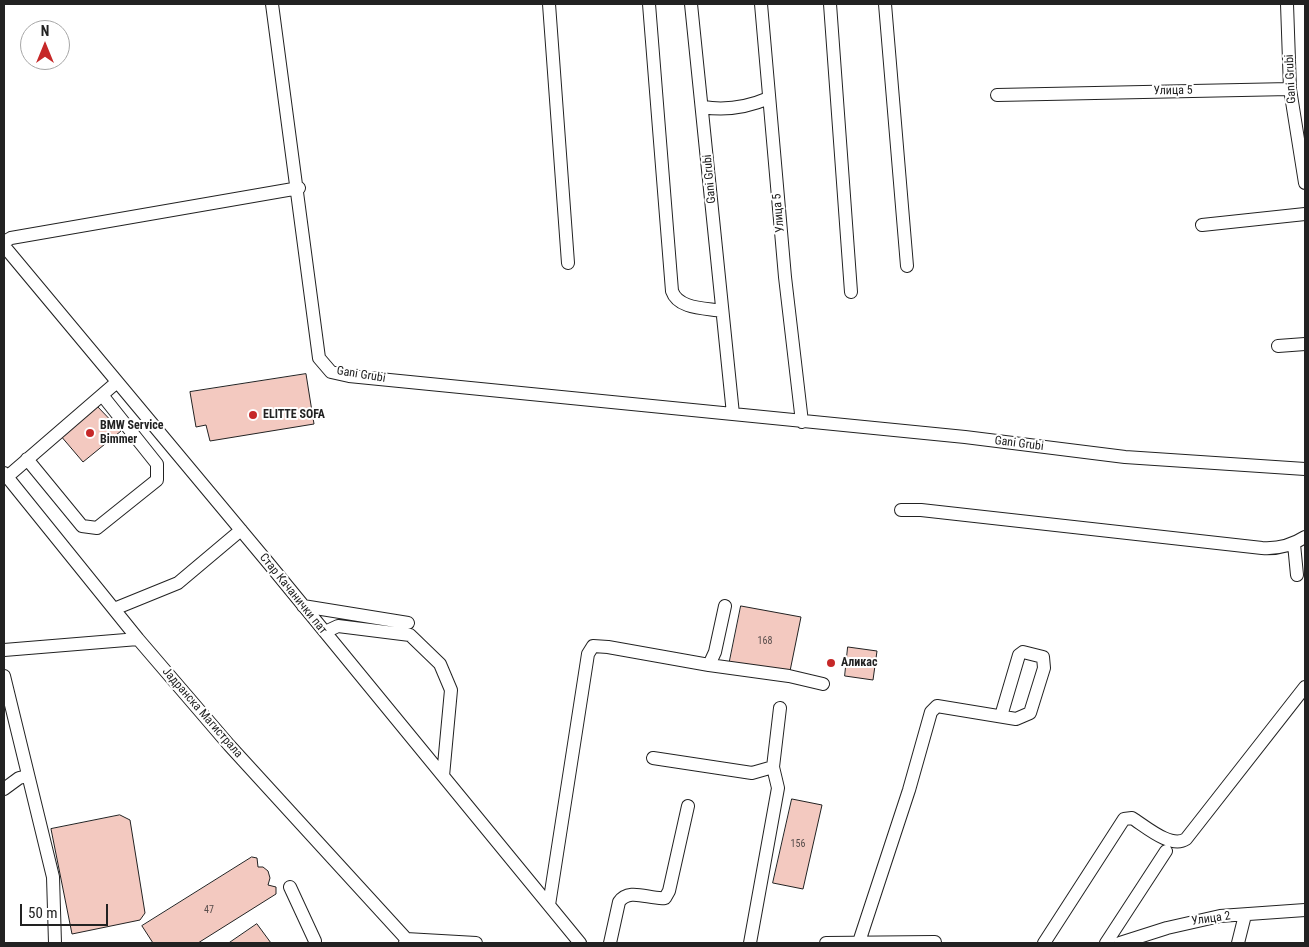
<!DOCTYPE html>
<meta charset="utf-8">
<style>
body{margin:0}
#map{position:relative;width:1309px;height:947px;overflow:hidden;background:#fff;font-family:"Roboto Condensed",sans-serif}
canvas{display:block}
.frame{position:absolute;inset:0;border:5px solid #222;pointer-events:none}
.north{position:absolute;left:20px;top:20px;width:50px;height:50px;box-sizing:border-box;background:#fff;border:1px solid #a7a7a7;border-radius:50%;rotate:0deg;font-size:14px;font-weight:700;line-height:20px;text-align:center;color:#222}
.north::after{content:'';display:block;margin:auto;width:18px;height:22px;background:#c62828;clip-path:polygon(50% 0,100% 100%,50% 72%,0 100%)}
.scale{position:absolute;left:20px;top:904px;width:88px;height:22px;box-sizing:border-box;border:2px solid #222;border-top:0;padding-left:6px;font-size:15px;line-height:18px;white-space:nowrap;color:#222;-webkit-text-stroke:4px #fff;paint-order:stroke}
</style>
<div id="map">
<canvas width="1309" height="947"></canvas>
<div class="frame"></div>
<div class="north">N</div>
<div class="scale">50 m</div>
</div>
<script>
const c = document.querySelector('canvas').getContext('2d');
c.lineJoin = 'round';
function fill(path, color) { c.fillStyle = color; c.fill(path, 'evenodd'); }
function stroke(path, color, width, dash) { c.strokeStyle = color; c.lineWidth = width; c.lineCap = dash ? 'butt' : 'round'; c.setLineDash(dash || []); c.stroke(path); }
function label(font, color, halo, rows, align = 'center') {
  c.font = font + ' "Roboto Condensed",sans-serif'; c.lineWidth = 4; c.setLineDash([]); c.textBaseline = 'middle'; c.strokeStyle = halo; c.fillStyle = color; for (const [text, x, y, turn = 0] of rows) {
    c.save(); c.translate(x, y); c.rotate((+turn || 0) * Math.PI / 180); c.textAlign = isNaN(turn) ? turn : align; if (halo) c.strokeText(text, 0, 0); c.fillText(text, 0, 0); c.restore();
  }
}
const building = new Path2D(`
 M306,374L314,424L210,441L206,425L196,427L190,392Z
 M96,405L121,431L83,462L60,435Z
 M741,606L801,617L789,676L729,665Z
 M848,647L877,651L873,680L845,676Z
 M792,799L822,805L803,889L773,883Z
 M120,815L130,820L145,913L140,920L72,934L51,829Z
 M252,857L257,858L258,867H263L268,871L270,878L268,885L276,887V894L198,943H153L142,926Z
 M257,924L271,943H229Z`);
const minor = new Path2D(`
 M272,4L319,358L331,372L349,376L965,437L1125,457L1305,469
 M549,4L568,263
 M649,4L672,291C678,309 705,308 722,311
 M691,4L733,414
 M761,4L785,277L802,422
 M830,4L851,292
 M885,4L907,266
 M1287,4L1290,89L1305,183
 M997,95L1290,89
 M703,107C727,111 748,107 769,98
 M1202,225L1305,214
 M4,242L11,238L299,188
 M4,246L270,565L580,943
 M1278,346L1305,344
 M27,459L82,526L97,528L157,480V464L102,395
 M4,473L138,639L229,745L410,943
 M7,477L117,382
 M901,510H921L1262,548C1278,549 1291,546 1305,537
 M1294,544L1297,575
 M303,606L408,623
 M114,609L178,583L241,530
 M325,632L338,626L410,635L440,664L451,690L443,776
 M4,650L138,639
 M709,665L789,676L823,684
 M4,676L53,877L55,943
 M653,758L752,773L773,767
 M4,789L19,778L28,776
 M290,887L315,941
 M549,905L588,654L593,646L608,647L709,665L715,652L725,606
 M859,942L909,790L931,712L937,706L1016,719L1030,713L1044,668L1043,657L1023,652L1019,655L1001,716
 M405,943L406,939L476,943
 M610,943L619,902C629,887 650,900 665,898L669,891L688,806
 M750,943L778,788L773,767L780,708
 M826,943L935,942
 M1044,943L1124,819L1132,818C1145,826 1171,849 1186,839L1305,687
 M1106,943L1166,851
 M1120,943L1167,928L1220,916L1305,910
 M1238,943L1245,915`);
const markers = [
 [253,415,5,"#c62828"],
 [90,433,5,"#c62828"],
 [831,663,5,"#c62828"]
];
const numberNames = [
 ["168",765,641],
 ["156",798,844],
 ["47",209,910]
];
const streetNames = [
 ["Gani Grubi",1291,79,-93],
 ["Улица 5",1173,91,-1],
 ["Gani Grubi",710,179,-95],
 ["Улица 5",779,213,-95],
 ["Gani Grubi",361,375,9],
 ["Gani Grubi",1019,444,7],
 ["Стар Качанички пат",293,594,51],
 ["Јадранска Магистрала",202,713,49],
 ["Улица 2",1211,919,-8]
];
const poiNames = [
 ["ELITTE SOFA",263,415],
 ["BMW Service",100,426],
 ["Bimmer",100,440],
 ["Аликас",841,663]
];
fill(building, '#f3c9c0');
stroke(building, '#222', 1);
stroke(minor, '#222', 14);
stroke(minor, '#fff', 12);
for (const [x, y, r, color] of markers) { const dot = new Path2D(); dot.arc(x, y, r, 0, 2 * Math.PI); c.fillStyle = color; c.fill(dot); stroke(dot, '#fff', 2); }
label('10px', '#564c4a', null, numberNames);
label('12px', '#222', '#fff', streetNames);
label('bold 12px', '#222', '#fff', poiNames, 'left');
</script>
